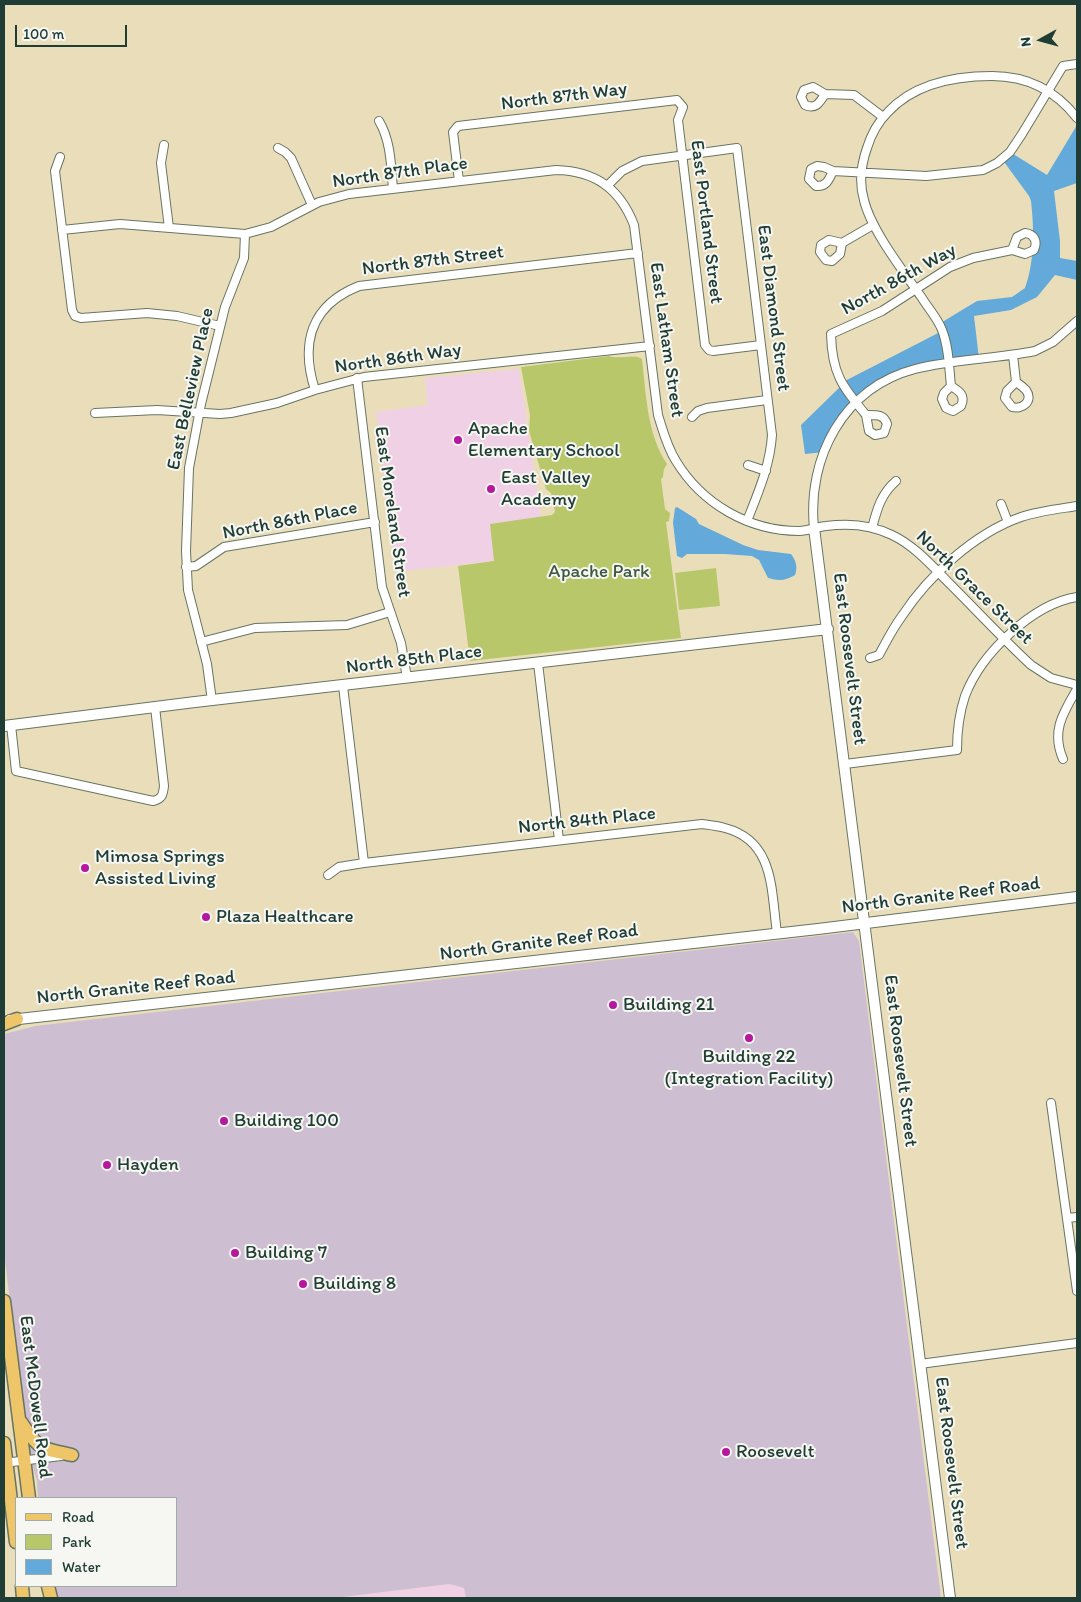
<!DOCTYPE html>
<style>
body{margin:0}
#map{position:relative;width:1081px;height:1602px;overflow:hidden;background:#eadeba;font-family:Itim,sans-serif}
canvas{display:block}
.frame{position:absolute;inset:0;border:5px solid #1f3d34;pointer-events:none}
.legend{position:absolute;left:15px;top:1497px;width:162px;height:90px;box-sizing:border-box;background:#f6f6f2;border:1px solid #a0aca6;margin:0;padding:6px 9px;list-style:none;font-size:15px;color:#1f3d34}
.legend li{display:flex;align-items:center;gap:10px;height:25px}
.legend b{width:25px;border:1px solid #a0aca6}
.north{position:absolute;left:1016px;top:15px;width:50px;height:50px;-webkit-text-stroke:4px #f6f6f2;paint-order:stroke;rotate:263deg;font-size:14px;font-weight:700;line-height:20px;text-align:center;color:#1f3d34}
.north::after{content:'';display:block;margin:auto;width:18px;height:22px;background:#1f3d34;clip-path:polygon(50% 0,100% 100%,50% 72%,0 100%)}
.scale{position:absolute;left:15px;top:25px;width:112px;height:22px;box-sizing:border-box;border:2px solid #1f3d34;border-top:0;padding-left:6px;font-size:15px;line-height:18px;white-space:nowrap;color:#1f3d34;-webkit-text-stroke:4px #f6f6f2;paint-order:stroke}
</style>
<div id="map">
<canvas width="1081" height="1602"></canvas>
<div class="frame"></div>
<ul class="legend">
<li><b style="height:6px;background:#eec569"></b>Road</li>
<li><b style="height:14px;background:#b8c76a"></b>Park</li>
<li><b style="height:14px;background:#63a9d9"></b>Water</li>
</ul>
<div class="north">N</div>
<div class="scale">100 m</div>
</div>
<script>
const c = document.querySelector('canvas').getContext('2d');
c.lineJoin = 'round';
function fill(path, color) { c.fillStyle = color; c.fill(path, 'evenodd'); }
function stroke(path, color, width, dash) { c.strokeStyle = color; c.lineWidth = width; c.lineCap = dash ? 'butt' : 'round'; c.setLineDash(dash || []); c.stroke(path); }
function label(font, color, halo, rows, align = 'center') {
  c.font = font + ' Itim,sans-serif'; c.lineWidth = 4; c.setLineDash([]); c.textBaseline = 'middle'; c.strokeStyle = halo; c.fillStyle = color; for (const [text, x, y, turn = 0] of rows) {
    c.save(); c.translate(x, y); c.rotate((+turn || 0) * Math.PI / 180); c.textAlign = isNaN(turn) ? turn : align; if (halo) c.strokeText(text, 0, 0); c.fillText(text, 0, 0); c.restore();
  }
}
const built = new Path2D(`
 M519,369L541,517L490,524L495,561L395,572L376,412L428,405L425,378Z
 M449,1584L465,1588L466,1598H334Z`);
const industrial = new Path2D(`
 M853,932L859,941L941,1598H466L464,1588L449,1584L334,1598H49L48,1586H176V1498H38L37,1481L29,1453L4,1253V1034L35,1026Z`);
const green = new Path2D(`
 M609,356C620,360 634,353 642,359C646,394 647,434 667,464L664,469L663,477L661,479L665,509L670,513L669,521L666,522L681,638L470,661L458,566L494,561L490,524L552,515L555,512L551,493L546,489L529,431L530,415L521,367Z
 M716,568L720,606L679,610L675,573Z`);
const water = new Path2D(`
 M1077,125V183L1054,191L1060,241V258L1077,261V280L1055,275L1037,297L1011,310L974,316L979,359L903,373L855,402L824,452L805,454L801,425L842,385L841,383L942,331L939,324L977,301L1012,297L1025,288C1035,262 1034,227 1031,201L1029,196L1002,159L1010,152L1047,175Z
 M677,507L696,519L699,524L743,545L758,550L791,554C796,561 798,567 795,575C785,581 779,581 768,578L759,560L752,556L725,554H687L682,558L677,556L673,523L675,508Z`);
const minor = new Path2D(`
 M813,87L825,94C820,102 816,110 805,105L801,97L804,90Z
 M825,94L854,95L883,117
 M379,121C391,141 391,166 393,189
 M164,145L161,163L169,228
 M278,148L285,152L291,158L312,205
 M60,157L55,171L72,310L75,316L81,318L147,313L177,316L220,326
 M817,166L824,167L833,171C829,179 827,187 816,186L809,179L811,169Z
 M833,171L926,176L983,170L997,163L1010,152L1022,134L1063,66L1077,64
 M459,181L453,132L458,126L677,100L683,107L678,120L705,345L709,350L713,351L761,345
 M608,185L622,171L642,161L737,148L772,435C770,466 758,493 747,521
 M62,230L120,224L245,234L271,227L319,202L349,194L556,170C596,171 620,189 634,225L658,415C663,431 667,447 676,461C702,504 749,531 799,531C808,531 817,527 826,526C848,523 872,525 892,535C915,546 932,566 950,584C977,611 1003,639 1031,665L1051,678L1077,685
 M1025,233C1034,234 1038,241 1034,250L1025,254L1012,250L1017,237Z
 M829,240L842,243L840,254L832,261L826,260L820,252L821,245Z
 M842,243L873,225
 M1013,355L1016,382
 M357,378L382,587L401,643L407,678
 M1016,382C1019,384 1023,387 1026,390C1034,401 1022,410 1012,407L1005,398L1007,391Z
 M951,386C949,368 949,347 942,330C938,319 928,308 922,298C904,272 871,230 864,200C859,183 861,165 867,148C871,135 878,122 888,112C914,84 955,76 992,76C1027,76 1056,91 1077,118
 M951,386C959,391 966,395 961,406L953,411L946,408L942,399L944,393Z
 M315,390C300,343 311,305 359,286L638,253
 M95,413L157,410L220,414L231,413L277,403L315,390L364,377L650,346
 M866,415C842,386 832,374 831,334L882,311L950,267L973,258L1012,250
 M866,415C876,415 884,414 887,424L884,433L875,435L869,431Z
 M692,417L698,411L707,408L767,400
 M748,465L766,471
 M1001,504L1008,522
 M814,528C807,458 843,388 915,369C954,359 995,359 1035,351L1053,342L1077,321
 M872,528C877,509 881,494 896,481
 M186,567L196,566L224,547L375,522
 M201,642L255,628L347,625L390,612
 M870,658L879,655C886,642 893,628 902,616C929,575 975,533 1021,517C1039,511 1058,509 1077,506
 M538,663L559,840
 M343,686L364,863
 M212,701L207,664L188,590L186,551L189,468L201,404L225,307L244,258L245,234
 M11,725L16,771L153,801C162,799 163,795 164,786L155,707
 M1063,759C1051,731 1063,713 1077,689
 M845,764L957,750C957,731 959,714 965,696C981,654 1032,604 1077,597
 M328,875L339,867L364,863L702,824C709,825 718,826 725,828C775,841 771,891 777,933
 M1051,1103L1077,1291
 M1067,1218L1077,1217
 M920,1364L1077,1343
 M4,1463L61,1456`);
const tertiary = new Path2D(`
 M814,528L950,1598
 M4,726L195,702L828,629
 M10,1020L818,929L1077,897`);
const primary = new Path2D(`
 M4,1024L17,1019
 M4,1301L29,1498
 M21,1422C39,1450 40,1448 72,1455
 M4,1443L16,1542
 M22,1586L23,1598
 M48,1586L51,1598`);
const markers = [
 [458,440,5,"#b5179e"],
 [491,489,5,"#b5179e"],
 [85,868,5,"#b5179e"],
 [206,917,5,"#b5179e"],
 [613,1005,5,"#b5179e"],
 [749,1038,5,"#b5179e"],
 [224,1121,5,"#b5179e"],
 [107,1165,5,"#b5179e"],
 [235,1253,5,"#b5179e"],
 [303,1284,5,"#b5179e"],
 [726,1452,5,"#b5179e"]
];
const streetNames = [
 ["North 87th Way",564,97,-7],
 ["North 87th Place",400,173,-8],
 ["East Portland Street",706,222,83],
 ["North 87th Street",433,261,-7],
 ["North 86th Way",899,280,-29],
 ["East Diamond Street",773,308,83],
 ["East Latham Street",666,340,82],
 ["North 86th Way",398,359,-8],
 ["East Belleview Place",191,389,-78],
 ["East Moreland Street",392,512,82],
 ["North 86th Place",290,521,-11],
 ["North Grace Street",974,588,44],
 ["East Roosevelt Street",849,659,83],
 ["North 85th Place",414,660,-7],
 ["North 84th Place",587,821,-6],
 ["North Granite Reef Road",941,896,-7],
 ["North Granite Reef Road",539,943,-7],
 ["North Granite Reef Road",136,988,-6],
 ["East Roosevelt Street",900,1061,83],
 ["East McDowell Road",35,1397,83],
 ["East Roosevelt Street",951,1463,83]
];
const poiNames = [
 ["Apache",468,429],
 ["Elementary School",468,451],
 ["East Valley",501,478],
 ["Academy",501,500],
 ["Mimosa Springs",95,857],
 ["Assisted Living",95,879],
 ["Plaza Healthcare",216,917],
 ["Building 21",623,1005],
 ["Building 22",749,1057,"center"],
 ["(Integration Facility)",749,1079,"center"],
 ["Building 100",234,1121],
 ["Hayden",117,1165],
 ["Building 7",245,1253],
 ["Building 8",313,1284],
 ["Roosevelt",736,1452]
];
const parkNames = [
 ["Apache Park",599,572]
];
fill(built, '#f0d0e4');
fill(industrial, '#cebed1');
fill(green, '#b8c76a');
fill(water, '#63a9d9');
stroke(minor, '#667563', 10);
stroke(tertiary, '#667563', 12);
stroke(primary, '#667563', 15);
stroke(minor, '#fff', 8);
stroke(tertiary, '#fff', 10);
stroke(primary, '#eec569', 12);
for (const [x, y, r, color] of markers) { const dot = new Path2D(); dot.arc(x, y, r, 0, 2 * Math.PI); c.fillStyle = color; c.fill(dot); stroke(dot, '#f6f6f2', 2); }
label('19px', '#1f3d34', '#f6f6f2', streetNames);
label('19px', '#1f3d34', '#f6f6f2', poiNames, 'left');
label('19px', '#3e593f', '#f6f6f2', parkNames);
</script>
